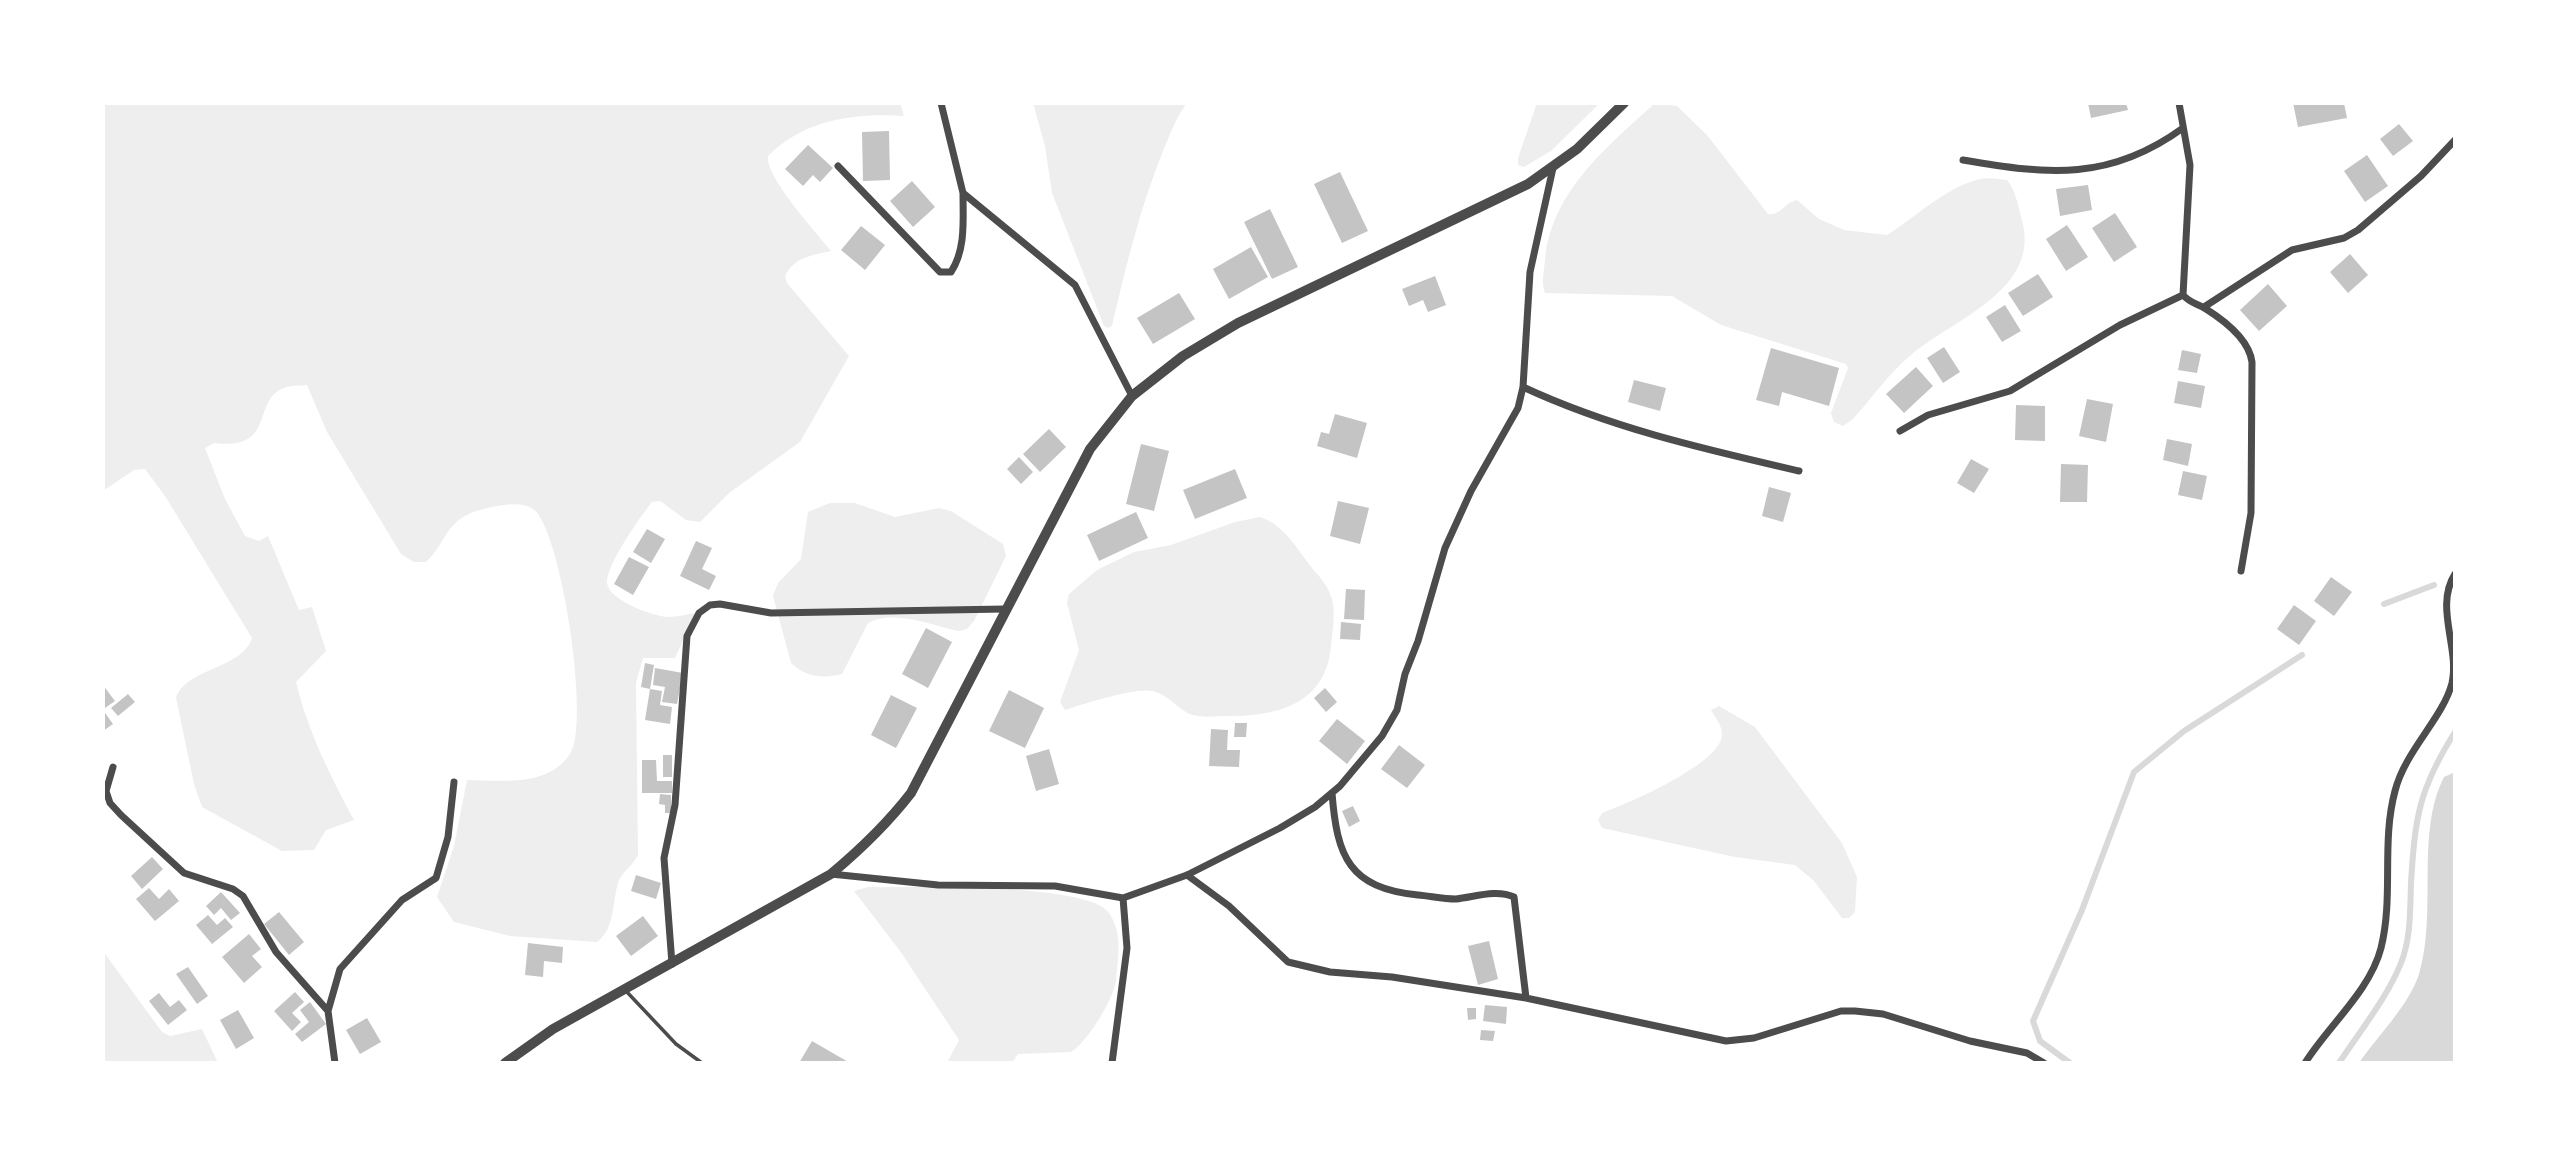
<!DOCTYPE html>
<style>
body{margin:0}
#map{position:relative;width:2558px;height:1166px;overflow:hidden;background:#fff;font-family:"Sofia Sans Condensed",sans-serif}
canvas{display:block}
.frame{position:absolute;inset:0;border:105px solid #fff;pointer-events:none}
</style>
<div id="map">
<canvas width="2558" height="1166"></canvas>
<div class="frame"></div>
</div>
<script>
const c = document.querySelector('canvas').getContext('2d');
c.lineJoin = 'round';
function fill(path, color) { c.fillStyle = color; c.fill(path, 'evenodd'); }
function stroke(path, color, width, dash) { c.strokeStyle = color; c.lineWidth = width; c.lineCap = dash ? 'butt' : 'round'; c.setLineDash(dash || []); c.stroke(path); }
const green = new Path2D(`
 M103,103H900L904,116C855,113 805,119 768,156C765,177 817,233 831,251C813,255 794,257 785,276L787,283L849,356L800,442L729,493L700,522L686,520L660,501L652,502C640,517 607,564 607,582C607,600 654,617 669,617C678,617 687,614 696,613L675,658H643L636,683L638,855C633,866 622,871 618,883C612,903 615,929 597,942L510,936L454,922L437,897L454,846L467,780C501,780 547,788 570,754C591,725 561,528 533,509C519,499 491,507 476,511C444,522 446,544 426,562H414L401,554L327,432L307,385C300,386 291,385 284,388C251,400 277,451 214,443L205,448L225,499L245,536L259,541L268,536L299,610L312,607L326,651L296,682C308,732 330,775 354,820L326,830L314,850L282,851L202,807L194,784L176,698C186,668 242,669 252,638L165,496L145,469L134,470L103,491Z
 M1033,103H1187C1176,117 1170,135 1163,151C1140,208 1126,266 1112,326L1108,328L1104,326L1052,193L1045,146Z
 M1537,103H1600L1551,151L1524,167L1518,165V158Z
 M1655,103L1677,106L1707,135L1768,214C1781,216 1785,202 1797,200L1819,219L1844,230L1887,235C1916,217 1946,187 1980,179C1989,177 1999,179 2007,180C2016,191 2018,206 2022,220C2041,290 1955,318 1911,355C1889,373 1872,398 1853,419L1843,426L1834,422L1831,413L1848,368L1846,364L1721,325L1672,296L1545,293C1541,283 1544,271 1545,260C1551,192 1607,147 1655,103Z
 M830,503H855L895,517L939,508L951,511L1003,544L1006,556L974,621L967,629L958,631C933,625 892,609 868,623L842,674C824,679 805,677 791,663L773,596L778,583L801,559L808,512Z
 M1260,517C1288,526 1300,556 1319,576C1339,600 1334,617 1331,646C1326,703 1279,716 1230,716C1218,716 1204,718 1193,715C1177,710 1169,694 1152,691C1137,687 1082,704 1065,710L1060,702L1079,650L1067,603L1069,594L1097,570L1134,552L1171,545L1235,522Z
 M1719,706L1755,727L1842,843L1857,877L1855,912L1849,918H1842L1814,881L1795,865L1735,857L1602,828L1598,820L1602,813C1630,803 1711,767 1721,740C1725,729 1716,719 1711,710Z
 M868,887C910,888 1087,882 1109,913C1123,933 1118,958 1116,980C1115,997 1086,1044 1071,1052L1018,1054L1012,1063H947L959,1040L900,951L854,891Z
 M103,951L162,1032L170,1036L202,1029L218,1063H103Z`);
const water = new Path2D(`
 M2455,772V1063H2359C2378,1035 2408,1007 2419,974C2438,912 2415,834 2444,777Z`);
const stream = new Path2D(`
 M2384,604L2434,585
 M2070,1063L2040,1041L2033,1021L2082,910L2134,772L2184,731L2302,655
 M2339,1063C2360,1031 2387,998 2401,963C2411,938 2410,910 2411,883C2415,817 2419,789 2455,732`);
const building = new Path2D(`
 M2088,103H2126L2128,110L2091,118Z
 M2293,103H2344L2347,118L2298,127Z
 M2399,124L2413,141L2393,156L2380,139Z
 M889,131L890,180L863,181L862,132Z
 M808,145L833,168L820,182L813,175L803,186L785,169Z
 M2367,155L2388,186L2365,202L2344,171Z
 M1340,172L1368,231L1342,243L1314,184Z
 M912,181L935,207L913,227L890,201Z
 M2088,185L2092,210L2060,216L2056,189Z
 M1270,209L1298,267L1272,279L1244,222Z
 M2115,213L2137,247L2114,262L2092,228Z
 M2067,225L2088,257L2066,271L2046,239Z
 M861,226L885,245L865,270L841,250Z
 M1251,247L1268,277L1229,299L1213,269Z
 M2350,254L2368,275L2348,293L2330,272Z
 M2038,274L2053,297L2023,316L2008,293Z
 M1435,276L1446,305L1428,312L1423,300L1409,306L1402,289Z
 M2268,284L2287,306L2259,331L2240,310Z
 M1179,293L1195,319L1153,344L1137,318Z
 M2005,305L2021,331L2002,342L1986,317Z
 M1944,347L1960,372L1943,383L1927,358Z
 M1771,348L1839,368L1829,406L1782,392L1779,406L1756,400Z
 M2182,350L2201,354L2197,373L2178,370Z
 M1916,367L1933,386L1904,413L1886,394Z
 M1634,380L1666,388L1660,411L1628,402Z
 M2178,381L2205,386L2201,408L2174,403Z
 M2087,399L2113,404L2106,442L2079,436Z
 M2016,405L2045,406V441L2015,440Z
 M1335,414L1367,423L1357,458L1317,446L1321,432L1329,434Z
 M1049,429L1066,447L1040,472L1023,454Z
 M2167,439L2192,444L2188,466L2163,460Z
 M1141,444L1169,451L1154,511L1126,504Z
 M1019,457L1033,472L1021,484L1007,469Z
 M1971,459L1989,469L1974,493L1957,483Z
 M2061,464L2088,465L2087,502H2060Z
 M1235,469L1247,498L1195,519L1183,490Z
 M2183,471L2207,476L2202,500L2178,495Z
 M1769,487L1791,493L1783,522L1762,516Z
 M1338,501L1369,508L1360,544L1330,536Z
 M1136,512L1148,538L1099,561L1087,535Z
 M647,529L665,539L651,563L633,552Z
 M696,541L712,548L702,569L716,576L709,590L680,576Z
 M629,557L649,567L633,595L614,584Z
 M2331,577L2352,592L2334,616L2314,601Z
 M1346,589L1365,590L1364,620L1344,619Z
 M2294,605L2316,621L2299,645L2277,629Z
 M1341,622L1361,624L1360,640L1340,639Z
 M926,628L952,642L928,688L902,674Z
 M645,663L654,665L650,689L641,687Z
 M655,668L683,673L677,704L662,702L665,687L653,685Z
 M103,685L115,701L105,708L103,706Z
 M1325,688L1337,702L1326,712L1314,698Z
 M650,689L662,691L660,705L672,707L670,724L645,720Z
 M1009,690L1044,708L1025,748L989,731Z
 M128,694L135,702L118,716L111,708Z
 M891,695L917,708L896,748L871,735Z
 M103,710L113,724L103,731Z
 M1337,719L1365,741L1347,764L1319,741Z
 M1235,723H1247L1246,737H1234Z
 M1211,729L1228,730L1227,750H1240L1239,767L1209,766Z
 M1399,745L1425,765L1407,788L1381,769Z
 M1049,749L1059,784L1036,791L1026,756Z
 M663,755H672V777H663Z
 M642,760H656L657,781H672V793H642Z
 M660,794L671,795V813H665V805L659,804Z
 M1353,806L1360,821L1349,827L1342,811Z
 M152,857L163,869L142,889L131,876Z
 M636,875L661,883L656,899L631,891Z
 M149,888L159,899L169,889L179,901L155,921L136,899Z
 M221,892L240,913L231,920L221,908L214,915L206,906Z
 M279,912L304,942L289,955L264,924Z
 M208,915L217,925L225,918L233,927L212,944L196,925Z
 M643,916L658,936L631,956L616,936Z
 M249,934L261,949L252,956L262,967L244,983L222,957Z
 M1489,941L1498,979L1478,985L1468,946Z
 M528,943L563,947L562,963L544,961L543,977L525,975Z
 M188,967L208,996L197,1004L176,974Z
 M295,992L304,1002L292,1013L301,1022L292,1031L274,1011Z
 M159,993L170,1007L179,1000L187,1010L168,1025L149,1001Z
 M310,1002L326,1024L302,1042L295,1034L309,1022L300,1010Z
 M1485,1005L1507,1007L1506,1024L1483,1021Z
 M1467,1008H1476V1019L1468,1020Z
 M238,1010L254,1038L236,1049L220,1020Z
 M367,1018L381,1042L360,1054L346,1030Z
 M1481,1030L1495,1031L1493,1041L1480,1040Z
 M812,1041L850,1063H799Z`);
const service = new Path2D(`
 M626,991L676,1044L702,1063`);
const minor = new Path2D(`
 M941,103L963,193
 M2179,103L2190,165L2183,295C2191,304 2197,303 2206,309C2225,321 2249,340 2252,362L2251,513L2241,571
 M1963,160C2049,175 2110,181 2183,128
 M838,166L940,272H951C966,249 963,220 963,193L1075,285L1132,396
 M2204,307L2292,250L2344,238L2358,230L2421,176L2455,140
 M1523,387C1611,428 1704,449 1799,471
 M1900,431L1928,415L2010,391L2120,325L2183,295
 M113,767L106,791L110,803L121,815L184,873L233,889L243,896L276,952L328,1011L335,1063
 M1332,793C1337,857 1349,888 1418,895C1430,896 1443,899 1456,899C1475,897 1496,889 1514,897L1526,998L1726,1041L1754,1038L1841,1011H1855L1883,1014L1970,1041L2027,1053L2044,1063
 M831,874L938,885L1055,886L1123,898L1187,875L1280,828L1315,807L1340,786L1382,736L1397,710L1405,674L1418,641L1445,548L1471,491L1518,408L1523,387L1530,272L1553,168
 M1187,875L1229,906L1288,962L1330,972L1392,977L1526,998
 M672,964L664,858L675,805L687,636L699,613L710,605L720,604L771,613L1005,609
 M328,1011L340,969L402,900L436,878L448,837L454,782
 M1112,1063L1127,948L1123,898
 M2305,1063C2328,1026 2370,991 2381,948C2394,896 2381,843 2395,791C2405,751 2443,718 2452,683C2460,648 2434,607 2455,574`);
const tertiary = new Path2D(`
 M505,1063L553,1029L831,874C861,849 887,824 911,793L1090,449L1132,396L1183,356L1238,323L1528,184L1577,149L1624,103`);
fill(green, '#eee');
fill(water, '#d9d9d9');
stroke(stream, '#d9d9d9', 6);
fill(building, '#c4c4c4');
stroke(service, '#4c4c4c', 3.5);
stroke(minor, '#4c4c4c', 7);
stroke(tertiary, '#4c4c4c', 10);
</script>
